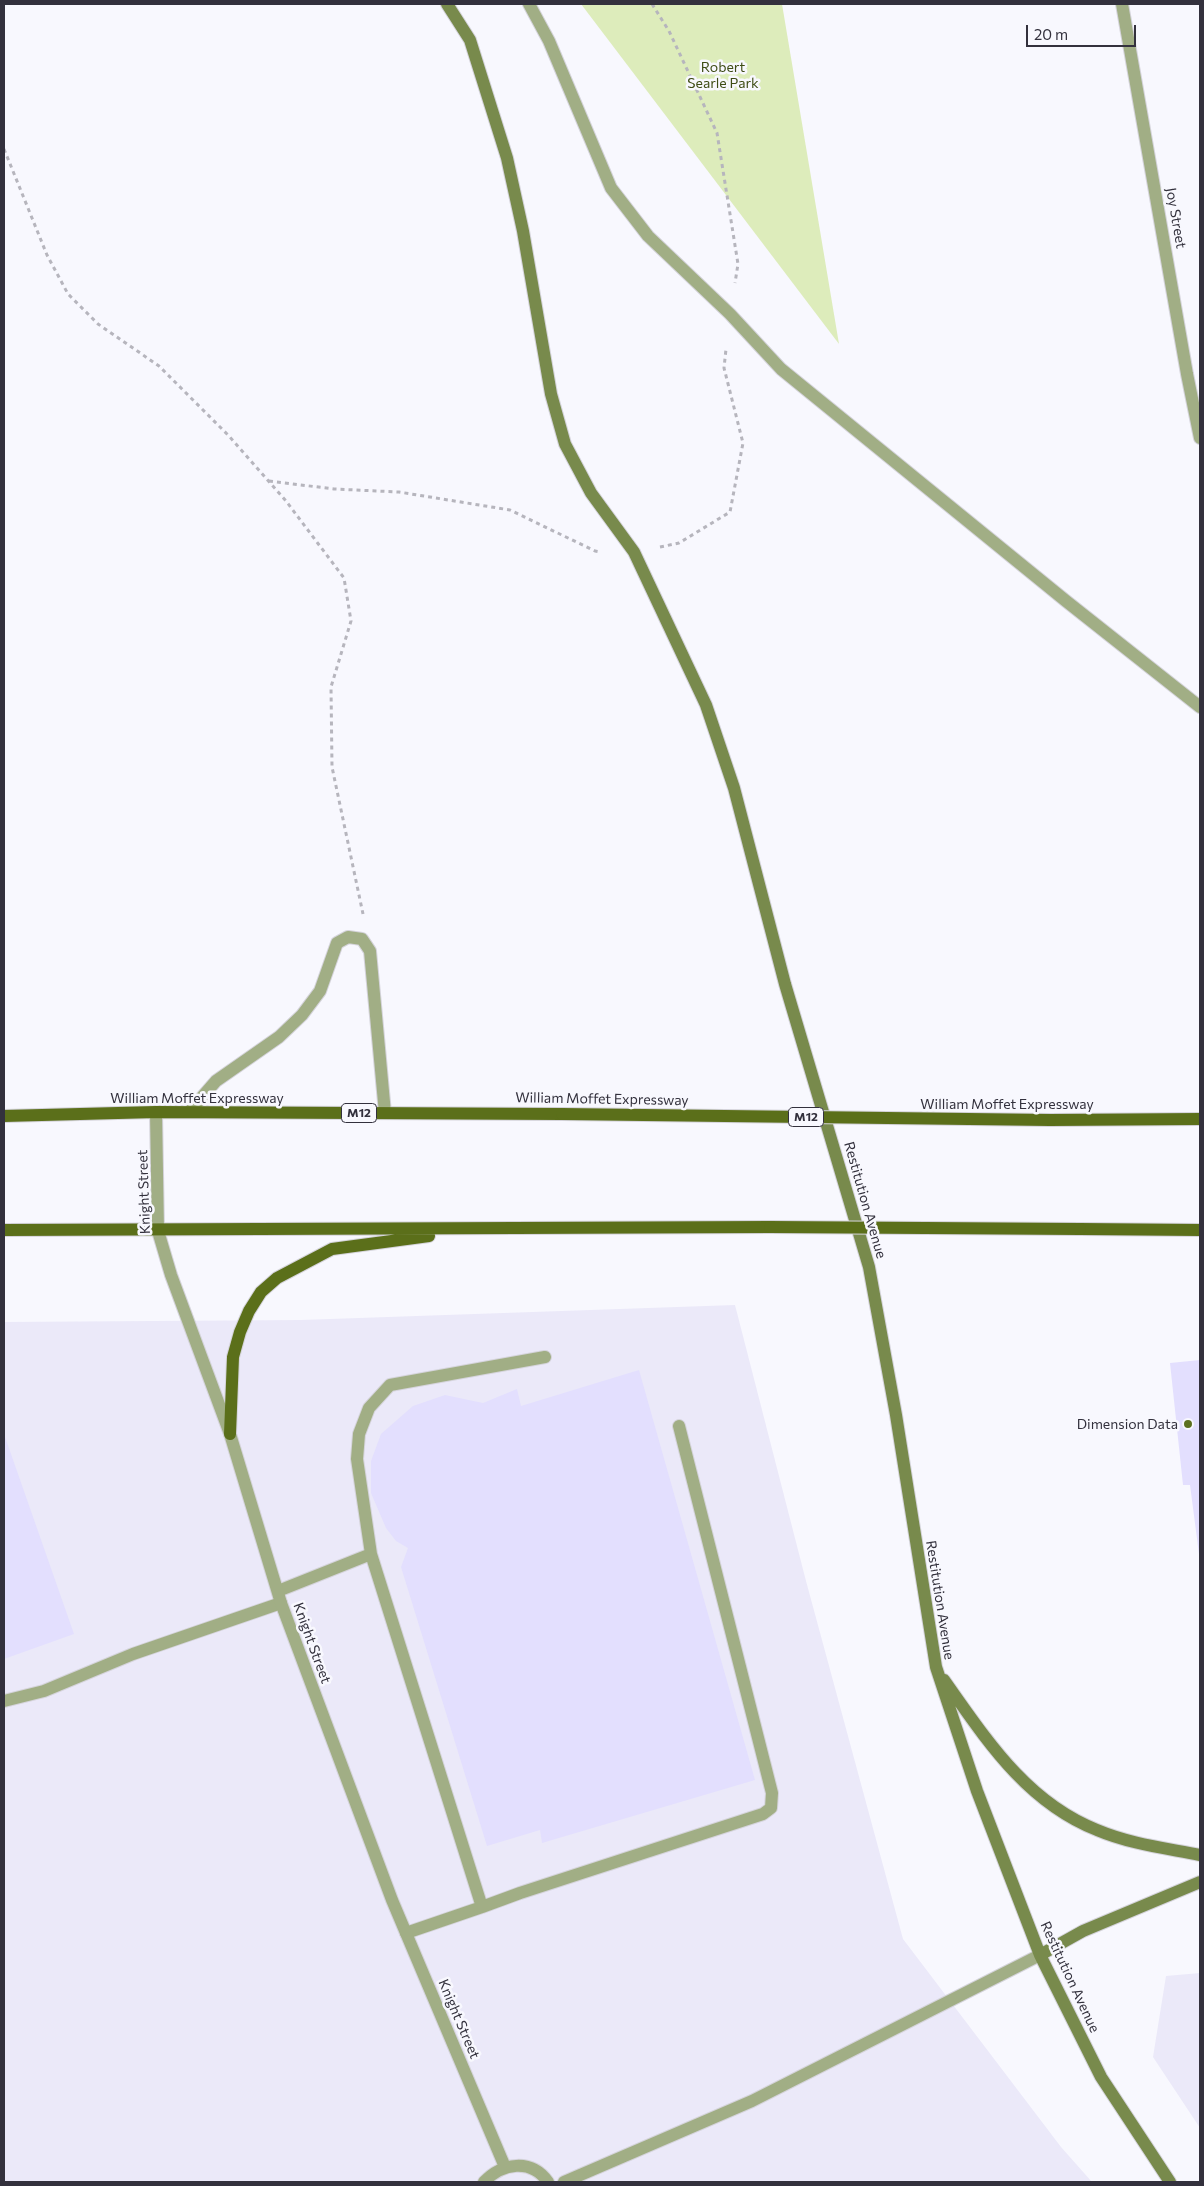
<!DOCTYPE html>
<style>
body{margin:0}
#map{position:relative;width:1204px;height:2186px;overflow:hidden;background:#f8f8fe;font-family:Commissioner,sans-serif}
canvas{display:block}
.frame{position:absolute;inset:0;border:5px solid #33313d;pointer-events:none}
.scale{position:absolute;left:1026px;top:25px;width:110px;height:22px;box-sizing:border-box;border:2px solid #33313d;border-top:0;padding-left:6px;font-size:15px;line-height:18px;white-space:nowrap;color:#33313d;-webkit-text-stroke:4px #f8f8fe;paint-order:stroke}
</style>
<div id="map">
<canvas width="1204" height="2186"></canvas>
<div class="frame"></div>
<div class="scale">20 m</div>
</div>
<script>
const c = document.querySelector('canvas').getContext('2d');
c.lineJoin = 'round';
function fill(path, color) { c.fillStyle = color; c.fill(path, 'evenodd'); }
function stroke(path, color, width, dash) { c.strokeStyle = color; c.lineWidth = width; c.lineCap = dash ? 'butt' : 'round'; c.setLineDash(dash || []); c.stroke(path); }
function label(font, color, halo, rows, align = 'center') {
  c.font = font + ' Commissioner,sans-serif'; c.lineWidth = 5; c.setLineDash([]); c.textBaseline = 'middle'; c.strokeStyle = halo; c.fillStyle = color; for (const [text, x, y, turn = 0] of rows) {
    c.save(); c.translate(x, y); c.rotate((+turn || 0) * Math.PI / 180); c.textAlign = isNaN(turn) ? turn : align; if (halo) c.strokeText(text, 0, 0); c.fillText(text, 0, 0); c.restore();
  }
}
const built = new Path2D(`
 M735,1305L806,1581L903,1939L1061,2147L1092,2182H4V1322L301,1320Z
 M1200,1973V2128L1153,2057L1166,1976Z`);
const green = new Path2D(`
 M581,4H782L839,344Z`);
const building = new Path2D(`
 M1200,1360V1554H1199L1190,1485H1183L1170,1363Z
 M639,1370L755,1780L542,1843L540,1830L487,1846L401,1567L408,1548L396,1541L386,1528L371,1493V1461L381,1434L413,1406L445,1395L483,1403L517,1389L521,1406Z
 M4,1434L74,1634L4,1659Z`);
const path = new Path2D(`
 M652,4L669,31L717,133L738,264L735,283
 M4,149L47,255L68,294L98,324L159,366L229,436L286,501L344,578L351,621L331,687L332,767L363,914
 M269,481L334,489L399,492L510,510L595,551L601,552
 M660,547L679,543L730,512L743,443L724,368L726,349`);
const lane = new Path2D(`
 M189,1112L216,1081L279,1037L302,1015L320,991L337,943L348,937L362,939L370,951L385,1113
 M278,1591L371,1554
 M4,1701L44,1691L133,1654L281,1603
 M482,1907L520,1893L763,1814L771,1808L772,1793L679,1426
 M406,1933L482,1907L371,1554L357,1459L359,1434L369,1408L390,1385L545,1357`);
const street = new Path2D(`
 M529,4L549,41L611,188L648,236L730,314L781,369L1066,601L1200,707
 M1122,4L1187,374L1200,438
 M156,1112L158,1231L171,1275L230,1434L281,1603L392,1900L505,2167
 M484,2182C502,2163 531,2158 548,2182
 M564,2182L752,2101L1040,1955`);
const secondary = new Path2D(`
 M447,4L470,40L507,158L523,231L551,394L565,444L591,493L634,552L706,705L734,788L785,984L869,1267L896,1415L936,1667L977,1791L1040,1955L1101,2077L1170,2182
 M944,1680C986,1739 1026,1802 1097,1830C1130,1844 1165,1848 1200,1855
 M1040,1955L1083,1931L1200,1882`);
const primary = new Path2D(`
 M4,1116L156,1112L562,1114
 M1050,1120L1200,1119
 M1080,1229L1200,1230
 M4,1230L770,1227
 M230,1434L233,1357L240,1332L249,1311L261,1292L277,1278L332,1249L429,1236`);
const primaryBridge = new Path2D(`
 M562,1114L1050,1120
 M770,1227L1080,1229`);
const markers = [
 [1188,1424,5,"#5d7120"]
];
const shields = [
 [359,1113,35],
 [806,1117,35]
];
const shieldNames = [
 ["M12",359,1113],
 ["M12",806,1117]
];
const parkNames = [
 ["Robert",723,67],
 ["Searle Park",723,83]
];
const streetNames = [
 ["Joy Street",1176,218,80],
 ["William Moffet Expressway",197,1098],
 ["William Moffet Expressway",602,1099,1],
 ["William Moffet Expressway",1007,1104],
 ["Knight Street",144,1192,-92],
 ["Restitution Avenue",865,1200,74],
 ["Restitution Avenue",940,1600,81],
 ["Knight Street",312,1643,70],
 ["Restitution Avenue",1070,1977,65],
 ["Knight Street",459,2019,67]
];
const poiNames = [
 ["Dimension Data",1178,1424]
];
fill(built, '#ebe9f9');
fill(green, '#ddecbb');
fill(building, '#e3dffe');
stroke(lane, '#d5d4db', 14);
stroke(street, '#d5d4db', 14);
stroke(secondary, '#d5d4db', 14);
stroke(primary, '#d5d4db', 14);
stroke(path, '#b6b5bd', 3, [4, 4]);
stroke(lane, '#a1ae85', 12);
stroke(street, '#a1ae85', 12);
stroke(secondary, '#788a4c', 12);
stroke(primary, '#5b6f1a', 12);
stroke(primaryBridge, '#d5d4db', 14, []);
stroke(primaryBridge, '#5b6f1a', 12);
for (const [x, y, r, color] of markers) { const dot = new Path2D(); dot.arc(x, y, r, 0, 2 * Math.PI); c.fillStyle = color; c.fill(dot); stroke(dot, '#f8f8fe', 2); }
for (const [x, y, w] of shields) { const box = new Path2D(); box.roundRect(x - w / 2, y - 9.5, w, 19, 4); c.fillStyle = '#f8f8fe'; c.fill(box); stroke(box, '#33313d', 1); }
label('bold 12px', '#33313d', null, shieldNames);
label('14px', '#3e4c15', '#f8f8fe', parkNames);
label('14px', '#33313d', '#f8f8fe', streetNames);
label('14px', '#33313d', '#f8f8fe', poiNames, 'right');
</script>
